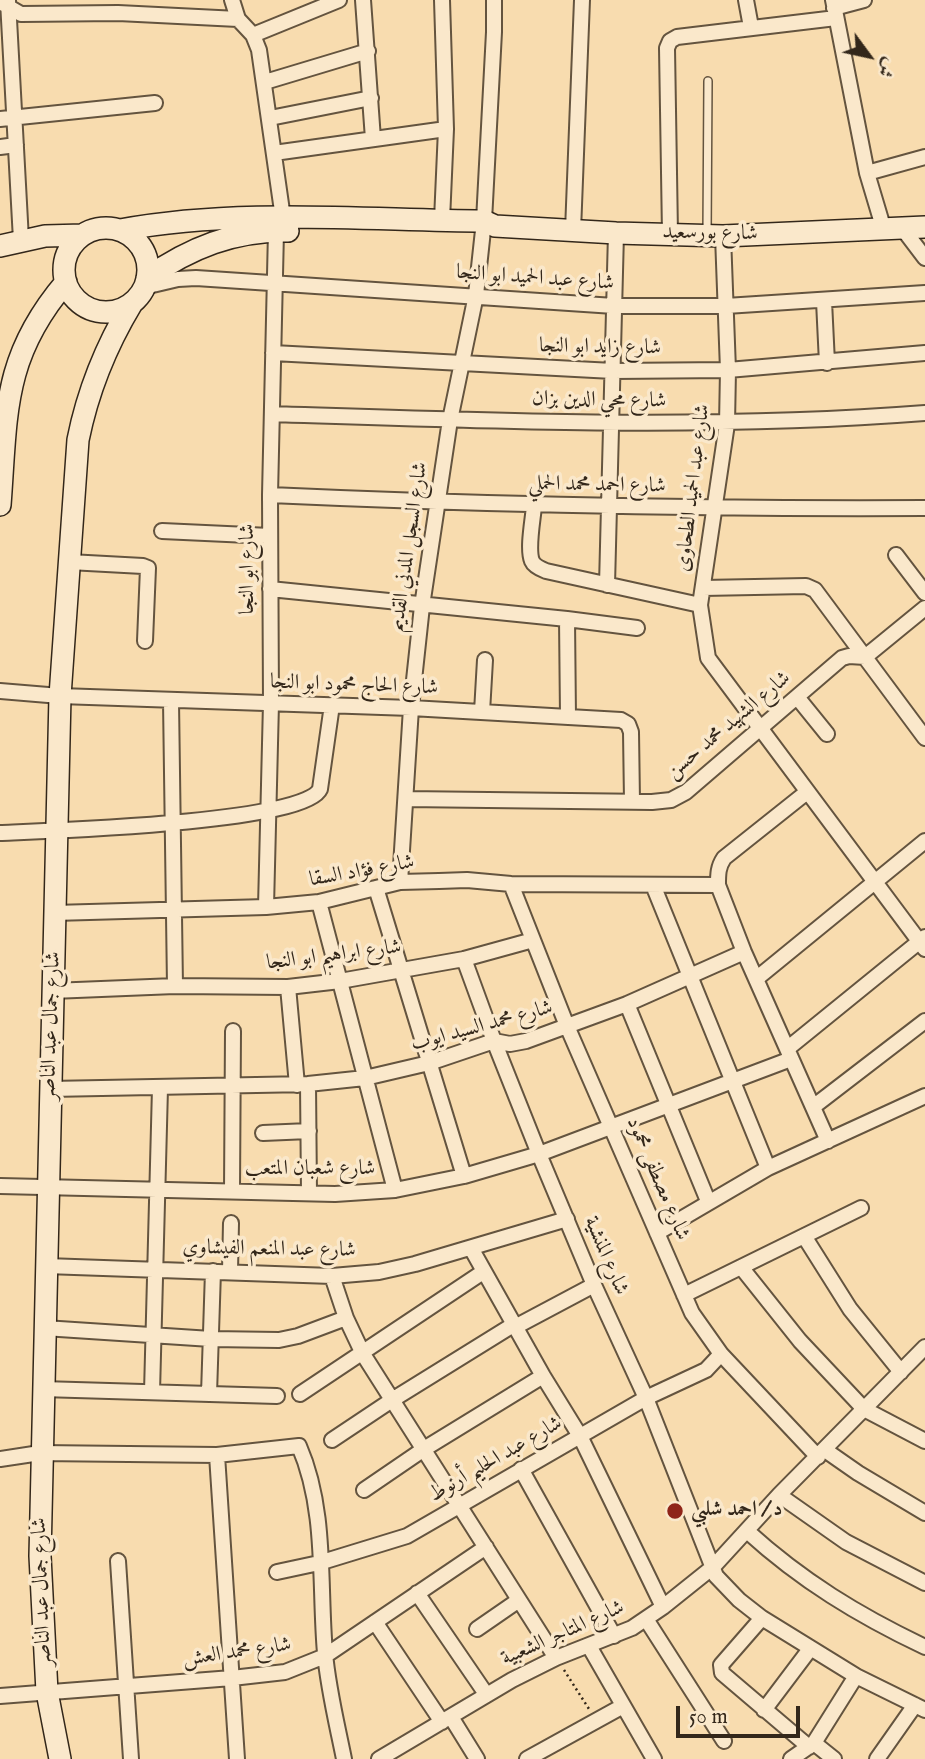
<!DOCTYPE html>
<meta charset="utf-8">
<style>
body{margin:0}
#map{position:relative;width:925px;height:1759px;overflow:hidden;background:#f8dcaf;font-family:"IM FELL English",Amiri,serif}
canvas{display:block}
.north{position:absolute;left:834px;top:21px;width:70px;height:70px;-webkit-text-stroke:5px #fae8cb;paint-order:stroke;rotate:123deg;font-size:19px;font-weight:700;line-height:28px;text-align:center;color:#33271a}
.north::after{content:'';display:block;margin:auto;width:24px;height:32px;background:#33271a;clip-path:polygon(50% 0,100% 100%,50% 72%,0 100%)}
.scale{position:absolute;left:676px;top:1706px;width:124px;height:32px;box-sizing:border-box;border:4px solid #33271a;border-top:0;padding-left:9px;font-size:21px;line-height:24px;white-space:nowrap;color:#33271a;-webkit-text-stroke:5px #fae8cb;paint-order:stroke}
</style>
<div id="map">
<canvas width="925" height="1759"></canvas>
<div class="north">ش</div>
<div class="scale">50 m</div>
</div>
<script>
const c = document.querySelector('canvas').getContext('2d');
c.lineJoin = 'round';
function stroke(path, color, width, dash) { c.strokeStyle = color; c.lineWidth = width; c.lineCap = dash ? 'butt' : 'round'; c.setLineDash(dash || []); c.stroke(path); }
function label(font, color, halo, rows, align = 'center') {
  c.font = font + ' "IM FELL English",Amiri,serif'; c.lineWidth = 7; c.setLineDash([]); c.textBaseline = 'middle'; c.strokeStyle = halo; c.fillStyle = color; for (const [text, x, y, turn = 0] of rows) {
    c.save(); c.translate(x, y); c.rotate((+turn || 0) * Math.PI / 180); c.textAlign = isNaN(turn) ? turn : align; if (halo) c.strokeText(text, 0, 0); c.fillText(text, 0, 0); c.restore();
  }
}
const path = new Path2D(`
 M564,1670L589,1709`);
const lane = new Path2D(`
 M707,234L708,81`);
const street = new Path2D(`
 M232,0L238,19L253,35L259,50L283,218
 M363,0L373,139
 M746,0L751,27
 M833,0L867,173L884,230
 M8,1L21,240
 M0,2L21,14L118,13L238,19
 M834,8L864,0
 M253,35L339,0
 M265,82L368,51
 M270,118L371,98
 M0,119L155,103
 M0,147L16,145
 M274,153L446,129
 M867,173L925,157
 M442,220L446,129L442,0
 M903,229L925,258
 M573,231L582,0
 M670,234L667,48L670,41L677,37L836,18
 M723,236L728,370L727,424L700,605L708,658L925,949
 M144,287L178,279L196,278L614,306H726L925,293
 M824,301L827,363
 M273,353L613,371L728,370L925,353
 M272,414C490,421 707,430 925,413
 M270,495C488,505 705,509 924,508
 M534,506C533,519 527,549 532,561C534,566 541,569 546,571L700,605
 M162,531L270,536
 M896,555L925,593
 M69,562L143,566L148,568L145,641
 M607,585L616,233
 M703,588L806,586L815,590L925,738
 M270,589L567,619L637,628
 M567,619L568,717
 M0,691L60,696L411,708L621,720L628,724L631,732L632,801
 M797,697L827,734
 M171,701L175,986
 M482,712L485,660
 M807,792L724,858C718,867 718,874 718,885L744,952L828,1141
 M406,799L652,802L671,800L686,792L842,658L849,656L865,657L925,608
 M0,833C44,831 306,823 320,789L332,705
 M400,882L411,708L422,606L450,420L476,295L484,221L494,32V0
 M511,884L567,1026L692,1313L721,1354L818,1457
 M653,885L768,1168
 M376,888L464,1176
 M319,902L395,1190
 M266,907L271,703L270,495L276,231
 M54,913L266,907L319,902L400,882L439,881L467,880L511,884L718,885
 M464,959L494,1041L539,1154L594,1285L646,1398L716,1576L739,1600L762,1618L856,1676L925,1710
 M756,979L925,841
 M288,987L297,1085
 M52,991L175,986L288,987L340,981L464,959L533,940
 M627,1004L708,1201
 M787,1049L925,937
 M308,1084L309,1193
 M50,1089L308,1084L365,1078L429,1063L494,1041L510,1044L526,1041L627,1004L744,952
 M813,1107L925,1021
 M263,1133L309,1131
 M0,1186L335,1194L395,1190L464,1176L539,1154L791,1059
 M232,1191L233,1031
 M657,1233L768,1168L925,1096
 M804,1236L850,1309L901,1372
 M471,1248L543,1376L580,1436L663,1607
 M46,1266L332,1276L379,1272L415,1264L567,1219
 M741,1267L800,1341L864,1409L925,1441
 M230,1271L231,1223
 M332,1276L346,1318L363,1354L556,1658
 M684,1295L861,1208
 M515,1327L594,1285
 M44,1328L211,1339L279,1340L298,1336L346,1318
 M42,1389L277,1396
 M152,1392L160,1088
 M209,1394L213,1271
 M300,1394L483,1272
 M332,1440L392,1400L513,1325
 M825,1450L858,1473L925,1513
 M217,1455L237,1759
 M0,1459L40,1453L217,1455L299,1446C327,1510 319,1585 325,1653C328,1688 337,1724 344,1759
 M521,1469L614,1636
 M364,1490L424,1449L543,1376
 M779,1495L846,1542L925,1583
 M747,1531C802,1581 858,1615 925,1647
 M118,1561L131,1759
 M277,1572L319,1563L407,1536L646,1398L706,1370L721,1354
 M417,1593L486,1694
 M762,1618L721,1665L722,1673L809,1747
 M646,1619L724,1741
 M375,1622L442,1722
 M477,1629L519,1600
 M589,1646L654,1759
 M0,1696L232,1678L285,1672L325,1656L486,1547
 M764,1710L810,1649
 M451,1717L477,1759
 M814,1743L834,1759
 M379,1759L512,1680L556,1658L632,1628L663,1607L713,1567L779,1495L925,1347
 M527,1759L623,1706
 M791,1759L814,1743L856,1676
 M877,1759L915,1705`);
const secondary = new Path2D(`
 M64 270a42 42 0 1 1 84 0a42 42 0 1 1-84 0Z
 M120,230C240,208 363,220 484,221L495,226L616,233L723,236L925,227
 M0,246L45,236L83,235
 M147,278C190,248 234,230 288,231
 M0,505C7,413 2,357 66,282
 M60,1759L47,1692L40,1556L60,696L78,440C88,390 106,346 132,303`);
const markers = [
 [675,1511,9,"#8f2418"]
];
const streetNames = [
 ["شارع بورسعيد",710,234,1],
 ["شارع عبد الحميد ابو النجا",535,279,4],
 ["شارع زايد ابو النجا",600,348,1],
 ["شارع محي الدين بزان",599,401,1],
 ["شارع احمد محمد الحملي",597,486,1],
 ["شارع عبد الحميد الطحاوى",694,488,-83],
 ["شارع السجل المدني القديم",410,547,-82],
 ["شارع ابو النجا",249,569,-90],
 ["شارع الحاج محمود ابو النجا",354,686,2],
 ["شارع الشهيد محمد حسن",729,726,-40],
 ["شارع فؤاد السقا",362,872,-10],
 ["شارع ابراهيم ابو النجا",334,956,-7],
 ["شارع جمال عبد الناصر",52,1026,-88],
 ["شارع محمد السيد ايوب",482,1027,-15],
 ["شارع شعبان المتعب",310,1170],
 ["شارع مصطفى محمود",657,1179,67],
 ["شارع عبد المنعم الفيشاوي",269,1250,1],
 ["شارع المنشية",605,1256,67],
 ["شارع عبد الحليم أرنوط",496,1460,-30],
 ["شارع جمال عبد الناصر",43,1592,-92],
 ["شارع المتاجر الشعبية",563,1634,-24],
 ["شارع محمد العش",237,1653,-8]
];
const poiNames = [
 ["د / احمد شلبي",691,1511]
];
stroke(lane, '#64543f', 10);
stroke(street, '#64543f', 18);
stroke(secondary, '#33271a', 24);
stroke(path, '#33271a', 2.5, [2, 3.5]);
stroke(lane, '#fae8cb', 7);
stroke(street, '#fae8cb', 14);
stroke(secondary, '#fae8cb', 21);
for (const [x, y, r, color] of markers) { const dot = new Path2D(); dot.arc(x, y, r, 0, 2 * Math.PI); c.fillStyle = color; c.fill(dot); stroke(dot, '#fae8cb', 2.5); }
label('21px', '#33271a', '#fae8cb', streetNames);
label('bold 21px', '#33271a', '#fae8cb', poiNames, 'left');
</script>
